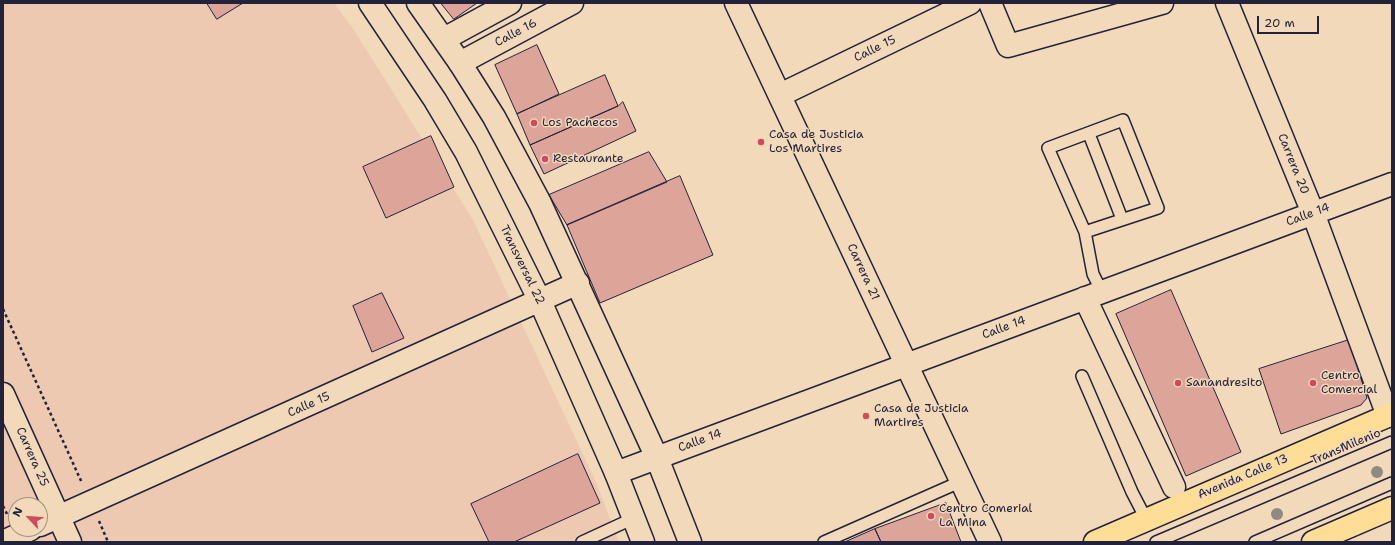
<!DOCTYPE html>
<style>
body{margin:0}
#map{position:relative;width:1395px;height:545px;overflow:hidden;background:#f2d9ba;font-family:"Shantell Sans",sans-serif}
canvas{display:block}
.frame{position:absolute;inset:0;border:4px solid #22223b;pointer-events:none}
.north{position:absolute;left:8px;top:497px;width:40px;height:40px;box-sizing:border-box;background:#f2d9ba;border:1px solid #9f9087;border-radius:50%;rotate:296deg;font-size:11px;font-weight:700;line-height:16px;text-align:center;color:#22223b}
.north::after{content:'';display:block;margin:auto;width:14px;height:18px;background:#d1495b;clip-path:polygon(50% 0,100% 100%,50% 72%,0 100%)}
.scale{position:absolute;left:1257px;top:16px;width:62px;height:18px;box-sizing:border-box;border:2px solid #22223b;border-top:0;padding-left:5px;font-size:12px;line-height:14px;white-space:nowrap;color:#22223b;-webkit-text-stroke:3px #f2d9ba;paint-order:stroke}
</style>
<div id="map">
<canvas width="1395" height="545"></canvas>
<div class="frame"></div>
<div class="north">N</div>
<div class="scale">20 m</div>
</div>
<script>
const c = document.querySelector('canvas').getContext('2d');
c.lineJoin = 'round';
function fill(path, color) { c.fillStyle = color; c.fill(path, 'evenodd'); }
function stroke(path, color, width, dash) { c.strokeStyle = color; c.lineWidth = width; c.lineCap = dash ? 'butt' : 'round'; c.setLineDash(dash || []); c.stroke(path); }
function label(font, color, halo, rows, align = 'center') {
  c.font = font + ' "Shantell Sans",sans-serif'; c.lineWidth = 3; c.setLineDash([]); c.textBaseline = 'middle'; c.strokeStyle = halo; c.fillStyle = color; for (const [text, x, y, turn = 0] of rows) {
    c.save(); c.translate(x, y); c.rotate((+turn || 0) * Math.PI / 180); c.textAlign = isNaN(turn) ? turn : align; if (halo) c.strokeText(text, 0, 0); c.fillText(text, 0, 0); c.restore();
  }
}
const built = new Path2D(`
 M3,3H334L354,30L473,220L596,482L619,542H3ZM16,505H40V529H16Z`);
const building = new Path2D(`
 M207,3H243L217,19Z
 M441,3H477L454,19Z
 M537,45L559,94L517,114L495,65Z
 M605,75L618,106L530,145L517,114Z
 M623,102L636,131L544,174L530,145L618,106Z
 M431,136L454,187L386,218L363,167Z
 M649,152L667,182L567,225L549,195Z
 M680,176L713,255L600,303L567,225Z
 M1171,290L1241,452L1186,476L1116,314Z
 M382,293L404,338L372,352L353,306Z
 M1349,340L1367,398L1361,405L1281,434L1259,369Z
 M578,454L600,503L514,542H489L471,504Z
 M946,503L961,542H881L875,529Z
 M875,529L881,542H845Z`);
const path = new Path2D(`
 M3,309L82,483
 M3,506L8,516
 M99,521L108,542`);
const lane = new Path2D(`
 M1089,134L1122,219
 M1085,232L1158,208L1123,120L1048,148L1085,232L1093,274L1102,292
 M1082,376L1132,492L1146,519
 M582,542L634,518
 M824,542L962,481
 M1156,542L1392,442
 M1255,542L1392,483`);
const street = new Path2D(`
 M736,3L990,542
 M990,3L1008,46L1162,3
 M1227,3L1313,213L1388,416
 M444,39L510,3
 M460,63L572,3
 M780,95L970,3
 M1085,298L1174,487
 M616,473L1392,184`);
const secondary = new Path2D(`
 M370,3L435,100L466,152L540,301L616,473L643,542
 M418,3L460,63L494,117L540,203L657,458L690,542
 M3,394L70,542
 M40,525L578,283
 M3,542L31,529`);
const primary = new Path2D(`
 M1095,542L1392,414
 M1313,542L1392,508`);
const trees = [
 [1377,472],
 [1277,514]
];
const markers = [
 [534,123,4,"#d1495b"],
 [761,142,4,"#d1495b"],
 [545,159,4,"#d1495b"],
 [1178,383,4,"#d1495b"],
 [1313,383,4,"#d1495b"],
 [866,416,4,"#d1495b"],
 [931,516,4,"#d1495b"]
];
const streetNames = [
 ["Calle 16",516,33,-28],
 ["Calle 15",875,49,-26],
 ["Carrera 20",1293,164,68],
 ["Calle 14",1308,215,-20],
 ["Transversal 22",522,265,64],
 ["Carrera 21",863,272,65],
 ["Calle 14",1004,328,-20],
 ["Calle 15",309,405,-24],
 ["Calle 14",700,441,-20],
 ["TransMilenio",1346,447,-23],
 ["Carrera 25",32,457,66],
 ["Avenida Calle 13",1243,477,-23]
];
const poiNames = [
 ["Los Pachecos",542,123],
 ["Casa de Justicia",769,135],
 ["Los Martires",769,149],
 ["Restaurante",553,159],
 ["Centro",1321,376],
 ["Comercial",1321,390],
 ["Sanandresito",1186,383],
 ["Casa de Justicia",874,409],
 ["Martires",874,423],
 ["Centro Comerial",939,509],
 ["La Mina",939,523]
];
fill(built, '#ecc9b0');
fill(building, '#dda499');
stroke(building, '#22223b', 1);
stroke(lane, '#22223b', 14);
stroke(street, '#22223b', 25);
stroke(secondary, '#22223b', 25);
stroke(primary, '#22223b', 25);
stroke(path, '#22223b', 2.5, [3, 3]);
stroke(lane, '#f2d9ba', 11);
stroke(street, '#f2d9ba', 22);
stroke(secondary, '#f2d9ba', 22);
stroke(primary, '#fedd96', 22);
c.fillStyle = '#8e8a81';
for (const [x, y] of trees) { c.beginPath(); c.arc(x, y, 6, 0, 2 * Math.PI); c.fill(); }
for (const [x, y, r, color] of markers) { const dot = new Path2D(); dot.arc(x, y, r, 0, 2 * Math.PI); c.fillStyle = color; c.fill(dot); stroke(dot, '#f2d9ba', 1.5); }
label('12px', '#22223b', '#f2d9ba', streetNames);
label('12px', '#22223b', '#f2d9ba', poiNames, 'left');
</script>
